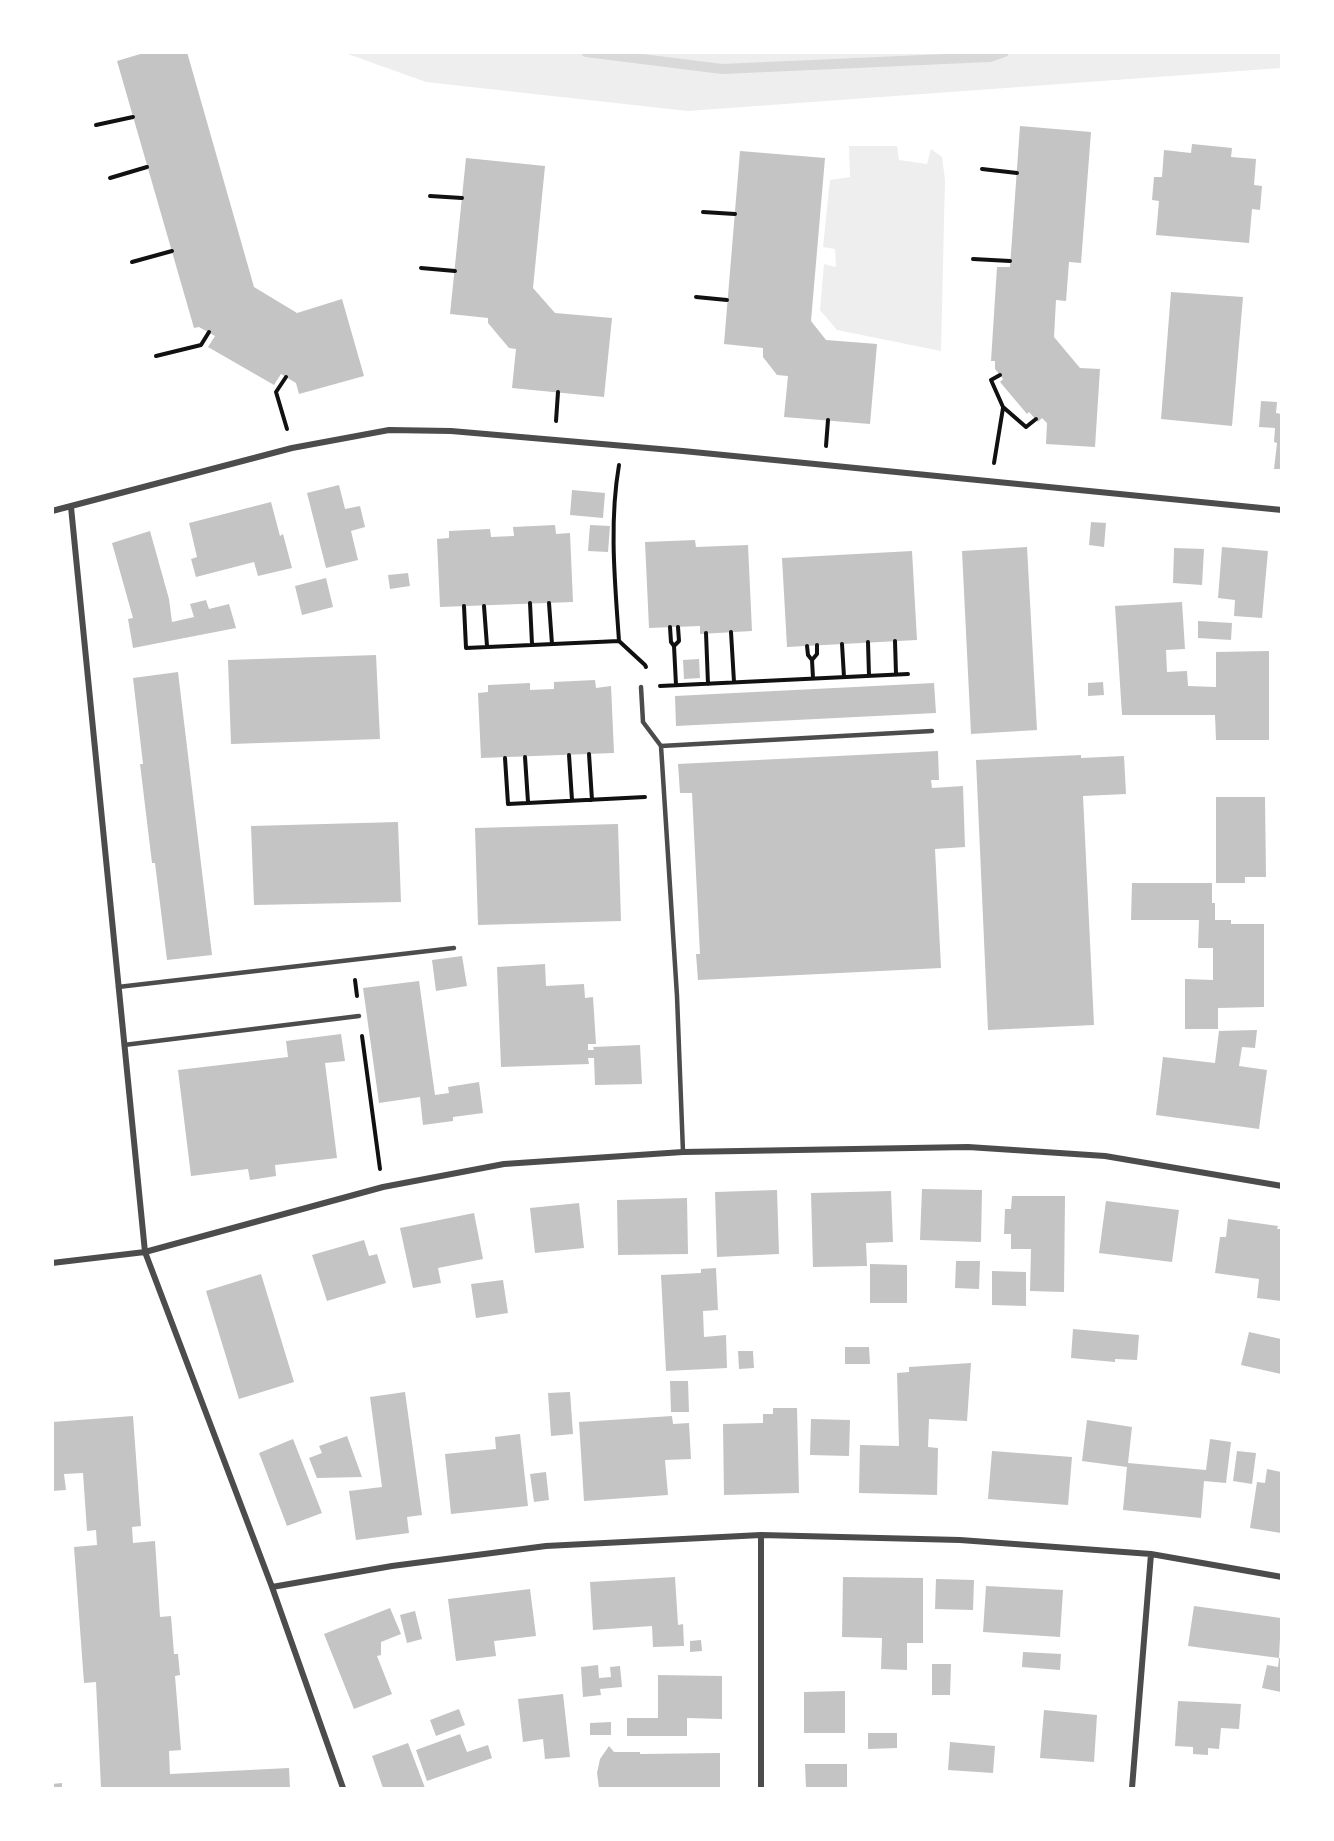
<!DOCTYPE html>
<style>
body{margin:0}
#map{position:relative;width:1334px;height:1841px;overflow:hidden;background:#fff;font-family:Lato,sans-serif}
canvas{display:block}
.frame{position:absolute;inset:0;border:54px solid #fff;pointer-events:none}
</style>
<div id="map">
<canvas width="1334" height="1841"></canvas>
<div class="frame"></div>
</div>
<script>
const c = document.querySelector('canvas').getContext('2d');
c.lineJoin = 'round';
function fill(path, color) { c.fillStyle = color; c.fill(path, 'evenodd'); }
function stroke(path, color, width, dash) { c.strokeStyle = color; c.lineWidth = width; c.lineCap = dash ? 'butt' : 'round'; c.setLineDash(dash || []); c.stroke(path); }
const green = new Path2D(`
 M1281,52V68L688,111L426,82L345,53Z
 M849,146H897L899,160L927,164L931,149L942,157L945,180L941,351L837,330L820,310L824,264L836,267L835,249L823,247L830,180L850,177Z`);
const stream = new Path2D(`
 M586,52L722,69L990,57L1004,52`);
const building = new Path2D(`
 M147,52H187L254,287L297,313L342,299L364,376L299,394L296,383L281,374L274,385L208,347L215,336L199,327L194,328L117,61Z
 M1020,126L1091,132L1081,263L1069,262L1066,301L1056,300L1054,337L1080,368L1100,369L1095,447L1046,444L1047,423L1042,418L1038,422L1029,412L1027,414L1000,382L1003,379L995,369V361H991L997,267H1010Z
 M1192,144L1232,148L1231,157L1256,159L1254,185L1262,186L1260,210L1252,209L1249,243L1156,235L1159,201L1152,200L1154,177H1162L1164,150L1191,153Z
 M740,151L825,158L811,321L826,340L877,344L870,424L784,417L788,376L777,375L763,357V348L724,344Z
 M466,158L545,166L533,288L555,313L612,318L604,397L512,388L516,349L509,348L488,323V318L450,314Z
 M1171,292L1243,297L1232,426L1161,419Z
 M1261,401L1277,402L1276,413L1281,414V469H1274L1277,443L1274,442L1275,428L1259,427Z
 M339,485L345,509L360,506L365,527L351,531L358,560L326,568L307,493Z
 M572,490L605,493L603,518L570,515Z
 M271,502L280,536L283,534L292,568L258,576L254,562L196,577L191,559L197,557L189,523Z
 M1091,522L1106,523L1104,547L1089,545Z
 M555,525L556,534L570,533L573,602L440,607L437,539L449,538V531L490,529L491,537L514,536L513,527Z
 M590,525L610,526L608,552L588,551Z
 M150,531L169,599L172,622L194,617L190,604L206,600L209,609L229,604L236,628L133,648L128,619L133,618L112,543Z
 M695,540L696,547L748,545L752,631L700,634V626L649,628L645,542Z
 M1027,547L1037,730L971,734L962,551Z
 M1222,547L1268,551L1262,618L1234,616L1235,600L1218,598Z
 M1174,548L1204,549L1202,585L1173,583Z
 M912,551L917,640L787,647L782,558Z
 M408,573L410,586L390,589L388,575Z
 M326,578L333,607L302,615L295,586Z
 M1182,602L1185,649L1166,650L1167,672L1187,671L1188,686L1216,687V652L1269,651V740H1216L1215,715H1122L1115,606Z
 M1198,621L1232,623L1231,640L1198,638Z
 M376,655L380,739L231,744L228,660Z
 M699,659L700,678L684,679L683,660Z
 M178,672L212,955L167,960L155,863H152L140,764H143L133,678Z
 M595,680L596,688L611,686L614,753L481,758L478,693L488,692V685L530,683V690L554,689V682Z
 M1103,682L1104,695L1088,696V683Z
 M934,683L936,713L676,726L675,696Z
 M938,751L939,780H931L932,788L963,786L965,847L935,849L941,968L698,980L696,954H700L692,793H680L678,764Z
 M1081,755V758L1124,756L1126,794L1083,796L1094,1025L988,1030L976,760Z
 M1216,797H1265L1266,877H1245V883H1216Z
 M398,822L401,902L254,905L251,826Z
 M618,824L621,921L478,925L475,828Z
 M1132,883H1212V903H1215V920H1231V924H1264V1007L1218,1008V1029H1185V979L1213,980V948H1198L1199,920H1131Z
 M462,956L467,986L436,991L432,960Z
 M545,964L546,986L584,984L585,998L593,997L596,1044H588V1050H594L593,1047L640,1045L642,1084L595,1085L594,1058H588L589,1064L501,1067L497,967Z
 M419,981L435,1095L449,1093L448,1087L479,1082L483,1113L453,1117V1121L423,1125L420,1097L379,1103L363,988Z
 M1257,1030L1255,1048L1242,1047L1239,1066L1267,1070L1259,1129L1156,1115L1163,1057L1215,1063L1219,1031Z
 M341,1034L345,1061L325,1063L337,1158L275,1165L276,1176L250,1180L248,1169L191,1176L178,1070L288,1057L286,1041Z
 M922,1189L982,1190L981,1242L920,1240Z
 M777,1190L779,1254L717,1257L715,1192Z
 M891,1191L893,1242L866,1243L867,1266L813,1267L811,1193Z
 M1012,1196H1065L1064,1292L1030,1291L1031,1249H1011V1234H1004L1005,1209H1011Z
 M687,1198L688,1254L618,1255L617,1200Z
 M1106,1201L1179,1210L1172,1262L1099,1253Z
 M579,1203L584,1248L535,1253L530,1208Z
 M474,1213L483,1259L438,1268L441,1283L413,1288L400,1228Z
 M1228,1219L1278,1226L1277,1229H1281V1301L1257,1298L1259,1279L1215,1273L1220,1237H1226Z
 M364,1240L369,1256L377,1254L386,1283L327,1301L312,1255Z
 M956,1261H980L979,1289L955,1288Z
 M870,1264L907,1265V1303H870Z
 M716,1268L718,1310L703,1311L704,1337L726,1335L727,1368L666,1371L661,1275L701,1273V1269Z
 M992,1271L1026,1272V1306L992,1305Z
 M261,1274L294,1382L239,1399L206,1291Z
 M503,1280L508,1313L476,1318L471,1284Z
 M1073,1329L1139,1335L1137,1360L1115,1359V1362L1071,1358Z
 M1249,1332L1281,1339V1374L1241,1365Z
 M845,1347H869L870,1364H845Z
 M738,1351H753L754,1368L739,1369Z
 M971,1363L967,1421L929,1419L928,1447L938,1448L937,1495L859,1493L860,1445L899,1446L897,1373L909,1372V1367Z
 M670,1381H688L689,1412H671Z
 M405,1392L422,1515L407,1517L409,1533L356,1540L349,1491L382,1487L370,1397Z
 M570,1392L573,1434L551,1436L548,1393Z
 M773,1408H797L799,1493L724,1495L723,1424L763,1423V1414H773Z
 M133,1416L141,1526L132,1527L133,1543L155,1541L160,1617L171,1616L174,1654H178L180,1675L175,1676L181,1750L169,1751L170,1774L289,1768L290,1788H101L96,1682L84,1683L74,1547L97,1545L96,1530L87,1531L83,1473L64,1474L66,1490L52,1491V1422Z
 M672,1416L673,1424L689,1423L691,1459L665,1460L668,1495L584,1501L579,1422Z
 M811,1419L850,1420L849,1456L810,1455Z
 M1087,1420L1132,1427L1128,1463L1206,1470L1210,1439L1231,1442L1226,1483L1204,1481L1201,1518L1123,1510L1127,1467L1082,1461Z
 M520,1434L528,1506L451,1514L445,1454L496,1449L495,1437Z
 M347,1436L362,1477L317,1478L309,1458L322,1453L319,1446Z
 M293,1439L322,1513L287,1526L259,1453Z
 M992,1451L1072,1457L1068,1505L988,1499Z
 M1237,1451L1256,1453L1252,1484L1233,1481Z
 M1267,1469L1281,1472V1533L1250,1528L1257,1482L1265,1483Z
 M546,1472L549,1500L534,1502L530,1474Z
 M675,1577L678,1625L683,1624L684,1646L653,1647L652,1626L593,1630L590,1582Z
 M843,1577L923,1578V1643H907V1670L881,1669L882,1638L842,1637Z
 M936,1579L974,1580L973,1610L935,1609Z
 M986,1586L1063,1590L1060,1637L983,1632Z
 M530,1589L536,1636L494,1641L496,1656L456,1661L448,1599Z
 M1194,1606L1281,1618L1279,1658L1188,1646Z
 M390,1608L401,1634L381,1642V1655L377,1656L392,1694L354,1709L324,1634Z
 M415,1611L422,1639L407,1643L400,1615Z
 M701,1640L702,1651L690,1652V1641Z
 M1023,1652L1061,1654L1060,1670L1022,1667Z
 M1279,1658H1281V1692L1262,1688L1267,1665L1278,1667Z
 M932,1664H951L950,1695H932Z
 M598,1665L599,1678L611,1677L610,1667L620,1666L622,1687L600,1689L601,1695L583,1697L581,1667Z
 M658,1675L722,1676V1719L687,1718V1736H627V1718H658Z
 M845,1691V1733H804V1692Z
 M563,1694L570,1757L545,1759L543,1739L523,1742L518,1699Z
 M1178,1701L1241,1704L1239,1729L1221,1728L1219,1749L1208,1748V1755L1193,1754V1747L1175,1746Z
 M459,1709L465,1725L436,1736L430,1720Z
 M1044,1710L1097,1715L1094,1762L1040,1758Z
 M611,1722V1735H590V1723Z
 M868,1733H897V1748L868,1749Z
 M460,1734L467,1752L488,1745L492,1758L427,1781L416,1750Z
 M950,1742L995,1746L993,1773L948,1770Z
 M408,1743L425,1788H383L372,1756Z
 M609,1746L614,1752H640V1754L720,1753V1788H599L597,1773L600,1759Z
 M805,1764H847V1788H806Z
 M62,1783V1788H52V1784Z`);
const path = new Path2D(`
 M96,125L133,117
 M982,169L1017,173
 M110,178L147,167
 M430,196L462,198
 M703,212L735,214
 M973,259L1010,261
 M132,262L172,251
 M421,268L455,271
 M696,297L727,300
 M156,356L201,345L209,332
 M1000,375L991,380L1003,407L1026,427L1036,419
 M286,377L276,392L287,429
 M556,421L558,392
 M826,446L828,420
 M994,463L1003,408
 M530,603L532,644
 M549,603L552,644
 M464,606L466,648L619,641C615,583 609,523 619,465
 M484,606L487,646
 M670,627L671,642L674,646L676,685
 M731,632L734,682
 M706,633L708,684
 M619,641L645,665L646,667
 M895,641L896,674
 M868,642L869,676
 M842,644L844,677
 M674,646L679,641L678,627
 M807,646L808,655L812,660L813,678
 M812,660L817,654V645
 M660,686L908,674
 M589,754L592,800
 M569,755L572,800
 M525,757L528,802
 M505,758L508,804L645,797
 M355,980L357,996
 M362,1036L380,1169`);
const service = new Path2D(`
 M641,687L643,722L661,746
 M118,987L454,948
 M124,1045L359,1016
 M683,1152L677,996L661,746L932,731`);
const minor = new Path2D(`
 M71,507L145,1252L272,1587L343,1788
 M52,511L292,448L389,430L451,431L683,451L1282,510
 M52,1263L145,1252L383,1187L504,1164L683,1152L968,1147L1105,1156L1282,1186
 M761,1535V1788
 M272,1587L392,1566L546,1546L761,1535L960,1540L1151,1554L1282,1577
 M1132,1788L1151,1554`);
fill(green, '#eee');
stroke(stream, '#d9d9d9', 10);
fill(building, '#c4c4c4');
stroke(path, '#111', 4);
stroke(service, '#4c4c4c', 4.5);
stroke(minor, '#4c4c4c', 6);
</script>
